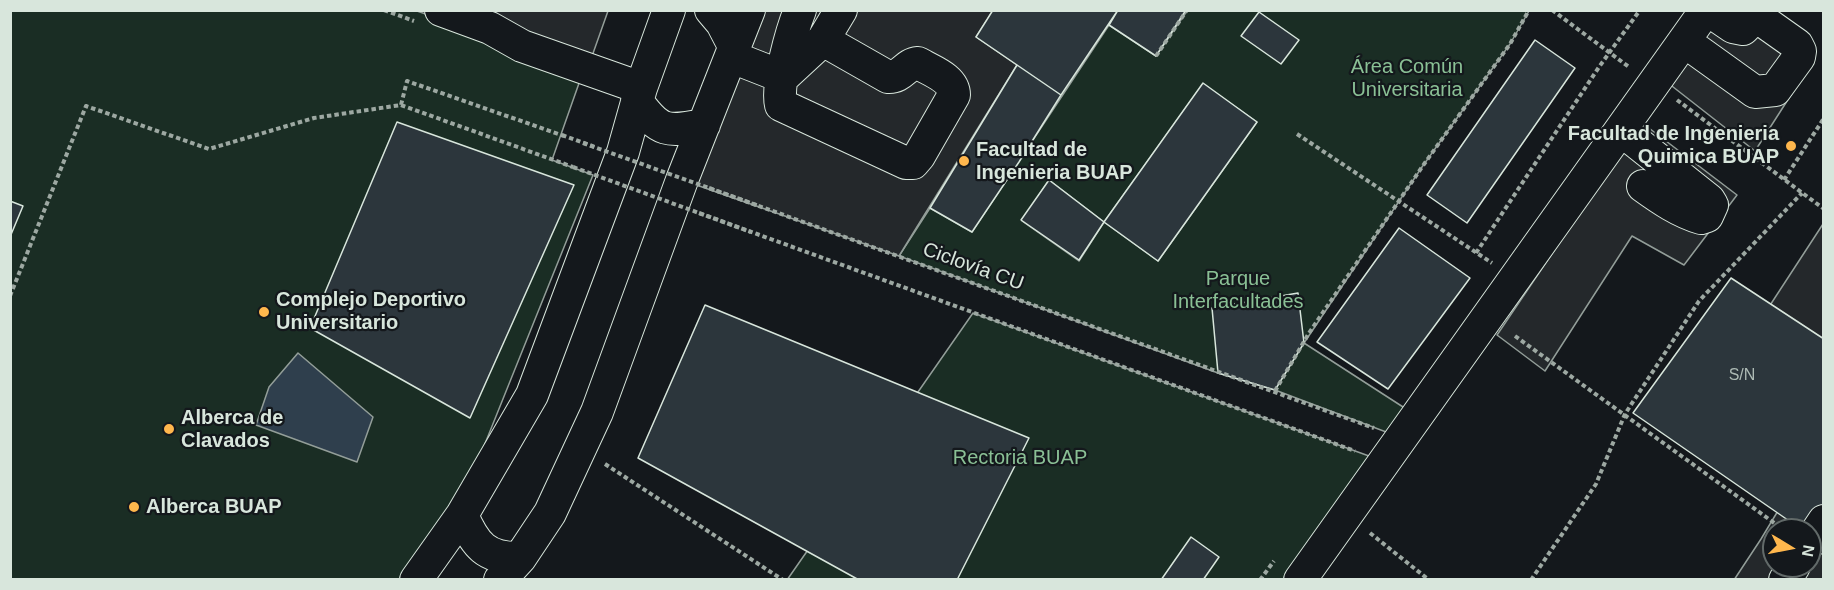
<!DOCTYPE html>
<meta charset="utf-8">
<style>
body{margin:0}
#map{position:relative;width:1834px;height:590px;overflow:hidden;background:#14181c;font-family:Arial,sans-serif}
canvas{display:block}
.frame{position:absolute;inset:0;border:12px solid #d8e6dc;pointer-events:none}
.north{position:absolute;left:1762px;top:518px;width:60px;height:60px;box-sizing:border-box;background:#14181c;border:2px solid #626a69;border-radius:50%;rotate:100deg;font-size:16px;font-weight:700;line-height:24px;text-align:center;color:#d8e6dc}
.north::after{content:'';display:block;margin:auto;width:21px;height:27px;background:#ffb74d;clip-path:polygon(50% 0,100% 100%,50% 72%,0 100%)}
</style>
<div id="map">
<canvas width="1834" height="590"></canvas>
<div class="frame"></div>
<div class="north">N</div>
</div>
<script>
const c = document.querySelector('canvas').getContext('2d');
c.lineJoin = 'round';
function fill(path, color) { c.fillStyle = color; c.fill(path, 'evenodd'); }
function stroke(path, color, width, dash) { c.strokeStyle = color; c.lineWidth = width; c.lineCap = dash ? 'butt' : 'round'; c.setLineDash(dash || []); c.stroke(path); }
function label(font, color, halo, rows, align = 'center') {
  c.font = font + ' Arial,sans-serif'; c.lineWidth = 4.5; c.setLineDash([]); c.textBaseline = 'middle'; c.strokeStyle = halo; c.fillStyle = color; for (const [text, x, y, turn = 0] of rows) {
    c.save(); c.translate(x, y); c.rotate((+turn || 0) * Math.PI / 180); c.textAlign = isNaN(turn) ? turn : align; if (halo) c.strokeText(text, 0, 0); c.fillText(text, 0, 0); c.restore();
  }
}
const green = new Path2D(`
 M10,11H417L584,69L552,160L593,175L474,471L400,579H11Z
 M1187,11H1529L1510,44L1422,167L1304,343L1417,416L1402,438L1275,390L1218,373L899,256L930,208L972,232L1109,25L1156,56ZM1203,84L1257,122L1158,261L1104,222ZM1049,180L1104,222L1079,261L1022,221Z
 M973,313L1369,456L1300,579L787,580Z`);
const parking = new Path2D(`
 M484,11H608L591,59L482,24Z
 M748,11H993L976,37L1017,65L899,256L685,181Z
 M1715,11H1777L1767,25L1814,59L1755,151L1668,83Z
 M1641,122L1737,195L1684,265L1632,236L1545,371L1497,335Z
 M1823,224H1824L1823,365L1763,316Z
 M1823,436V579L1734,580L1761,539ZM1774,530H1810V566H1774Z`);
const water = new Path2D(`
 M298,353L373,417L357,462L256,425L269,387Z`);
const building = new Path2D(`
 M993,10H1118L1061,95L976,37Z
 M1118,10H1186L1156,56L1109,25Z
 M1259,12L1299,40L1281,64L1241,36Z
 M1535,40L1575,68L1467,223L1427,195Z
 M1017,65L1061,95L1019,162L972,232L930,208Z
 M1203,83L1257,122L1158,261L1104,222Z
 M397,122L574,185L470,418L310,328Z
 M1049,180L1104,222L1079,260L1021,220Z
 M10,201L23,206L10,237Z
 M1399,228L1470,278L1388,389L1317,342Z
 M1731,278L1824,339V545L1633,413Z
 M1298,293L1304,343L1275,390L1218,373L1212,308Z
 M705,305L1029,438L957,580H859L638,458Z
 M1191,537L1219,557L1203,580H1161Z`);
const path = new Path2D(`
 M384,10L414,21
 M1552,10L1629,67
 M1156,56L1187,10
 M1677,100L1824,209
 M401,105L573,167
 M1297,134L1492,263
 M562,135L595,147
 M1784,180L1824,118
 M709,188L1374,428
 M699,213L1355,451
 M1476,253L1599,67L1640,10
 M10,296L86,106L209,149L314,118L401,105L407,81L564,136
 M1515,336L1784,530
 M1275,391L1309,333L1422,167L1510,44L1529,10
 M605,464L783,580
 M1370,533L1429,580
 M1260,580L1274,561
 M1531,580L1596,484L1625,414L1699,301L1802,193`);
const minor = new Path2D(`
 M441,10L490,28L522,46L641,88
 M711,10L722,23L735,48
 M800,10C792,30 776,85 781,105L906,163H913L919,156L954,95C954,78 931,71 918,63C905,64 902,78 888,77L823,40
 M1708,10L1733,27L1743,29L1756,16
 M1684,41L1755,92L1775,90L1799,57L1800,51L1797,45L1756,16L1760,10
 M732,57L783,77L823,40L841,10
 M637,101C660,133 667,132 704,125
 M1621,130L1709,200L1712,205L1707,216L1701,218C1680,212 1661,199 1643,186
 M462,515C475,545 486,559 520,558
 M1810,542L1824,521
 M416,580L462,515L532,395L623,152L641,88L669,10
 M500,580L520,558L550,513L597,412L682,180L749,10
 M1300,580L1706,10
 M1785,580L1794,566`);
const pathBridge = new Path2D(`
 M583,143L759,206
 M573,167L751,232`);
const markers = [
 [1791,146,6,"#ffb74d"],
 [964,161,6,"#ffb74d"],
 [264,312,6,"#ffb74d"],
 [169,429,6,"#ffb74d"],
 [134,507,6,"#ffb74d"]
];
const numberNames = [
 ["S/N",1742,376]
];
const parkNames = [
 ["Área Común",1407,67],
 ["Universitaria",1407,90],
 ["Parque",1238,279],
 ["Interfacultades",1238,302],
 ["Rectoria BUAP",1020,458]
];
const poiNames = [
 ["Facultad de Ingenieria",1779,134,"right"],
 ["Quimica BUAP",1779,157,"right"],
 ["Facultad de",976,150],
 ["Ingenieria BUAP",976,173],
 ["Complejo Deportivo",276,300],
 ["Universitario",276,323],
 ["Alberca de",181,418],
 ["Clavados",181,441],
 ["Alberca BUAP",146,507]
];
const streetNames = [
 ["Ciclovía CU",973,267,20]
];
fill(green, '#1a2d24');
stroke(green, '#939e99', 1.5);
fill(parking, '#24282b');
stroke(parking, '#939e99', 1.5);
fill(water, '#2f3f4d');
stroke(water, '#939e99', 1.5);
fill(building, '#2c363c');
stroke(building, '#d8e6dc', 1.5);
stroke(minor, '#d8e6dc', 34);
stroke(path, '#9da8a2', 4, [4.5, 3]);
stroke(minor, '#14181c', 32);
stroke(pathBridge, '#9da8a2', 4, [4.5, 3]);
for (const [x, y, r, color] of markers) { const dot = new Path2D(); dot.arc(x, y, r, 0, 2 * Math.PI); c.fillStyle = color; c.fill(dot); stroke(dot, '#14181c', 2); }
label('16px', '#adbab4', null, numberNames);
label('20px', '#8ac095', '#14181c', parkNames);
label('bold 20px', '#d8e6dc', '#14181c', poiNames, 'left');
label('20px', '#d8e6dc', '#14181c', streetNames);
</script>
